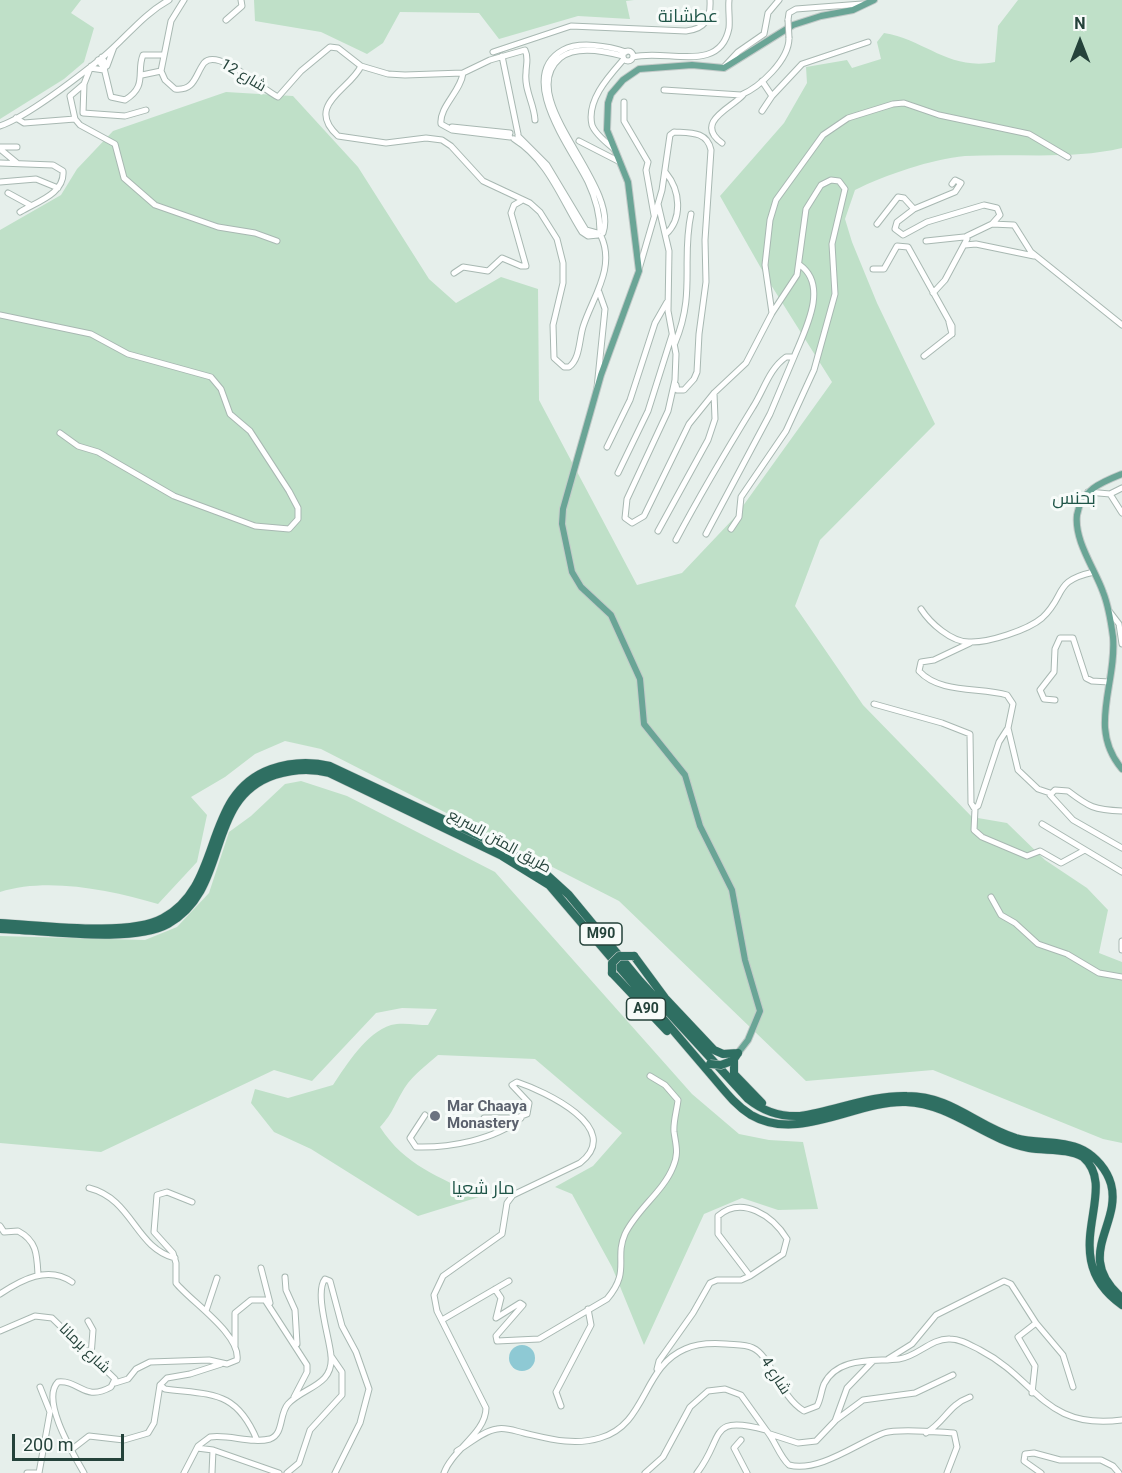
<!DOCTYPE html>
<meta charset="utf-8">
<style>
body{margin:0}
#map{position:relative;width:1122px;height:1473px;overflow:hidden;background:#e6efeb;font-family:Roboto,sans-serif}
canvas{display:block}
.north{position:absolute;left:1050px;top:12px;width:60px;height:60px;-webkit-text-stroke:4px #f7fbf9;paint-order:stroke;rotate:0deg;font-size:16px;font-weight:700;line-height:24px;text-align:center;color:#24423a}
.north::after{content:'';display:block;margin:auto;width:21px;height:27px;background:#24423a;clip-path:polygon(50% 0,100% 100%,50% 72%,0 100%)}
.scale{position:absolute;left:12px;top:1434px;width:112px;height:27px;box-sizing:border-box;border:3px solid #24423a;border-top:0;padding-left:8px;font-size:18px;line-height:21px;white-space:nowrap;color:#24423a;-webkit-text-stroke:4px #f7fbf9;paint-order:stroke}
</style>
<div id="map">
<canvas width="1122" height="1473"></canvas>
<div class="north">N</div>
<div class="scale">200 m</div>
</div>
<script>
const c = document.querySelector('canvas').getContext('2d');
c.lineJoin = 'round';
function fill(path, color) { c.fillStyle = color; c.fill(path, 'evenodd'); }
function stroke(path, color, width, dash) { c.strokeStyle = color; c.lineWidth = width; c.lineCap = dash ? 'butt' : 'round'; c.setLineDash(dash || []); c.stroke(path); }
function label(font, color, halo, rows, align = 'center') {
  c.font = font + ' Roboto,Cairo,sans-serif'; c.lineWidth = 6; c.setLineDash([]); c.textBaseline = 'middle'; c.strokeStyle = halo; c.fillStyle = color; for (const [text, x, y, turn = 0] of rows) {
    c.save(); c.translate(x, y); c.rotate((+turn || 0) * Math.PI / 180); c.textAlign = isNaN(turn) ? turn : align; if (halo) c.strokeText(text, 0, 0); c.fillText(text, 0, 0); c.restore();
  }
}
const green = new Path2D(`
 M0,0H81L71,13L94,28L84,62L64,79L0,119Z
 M254,0H634L626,1L630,19L578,16L499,39L479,13L400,12L383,43L367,54L321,32L255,21Z
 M1018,0H1122V148C1071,160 1018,153 965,156C932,159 885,175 855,190L845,219L852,242L877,303L935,424L820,540L795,606L863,705L972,817L1007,823L1045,860L1087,888L1108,910L1099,953L1122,962V1143L1103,1139L933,1070L806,1081L619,901L321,749L285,741L255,754L225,777L191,797L207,815L197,862L158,904C110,890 48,877 0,892V230L61,195L77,169L113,131L226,92L293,96L358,167L429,279L456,303L501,277L538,289L539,400L637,585L682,573L735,517L832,382L766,277L720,196L784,123L807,83L806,67L847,60L852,68L881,59L877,42L884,33C926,40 949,71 995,62L998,26Z
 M301,781L347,796L495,872L692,1094L739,1134L769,1140L803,1142L818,1209L778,1210L742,1198L704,1214L644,1345L612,1267L572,1194L555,1187L593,1166L622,1133L535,1059L438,1055C424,1067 409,1078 401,1094C393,1108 392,1114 380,1127C405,1166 439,1176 479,1197L418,1216L311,1149L274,1132L251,1103L255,1089L288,1098L333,1085C347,1064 366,1033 391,1025C402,1022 417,1025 428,1025L437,1009L402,1008L376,1013L312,1081L274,1070L101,1152L0,1143V936L145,940L177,927L209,893L229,832L251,816L285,784Z`);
const water = new Path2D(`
 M509 1358a13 13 0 1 1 26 0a13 13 0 1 1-26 0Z`);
const minor = new Path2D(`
 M184,0L171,21L161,71L165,80L175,89C195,91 195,75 204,63C218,47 264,91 278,97L301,71L330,47L338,48L361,66L388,74L405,75L463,73L490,60L525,50C529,58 526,64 526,73C524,90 534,103 535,120
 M226,20L242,6L241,0
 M788,20L789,13L796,9L862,4
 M623 56a5 5 0 1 1 10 0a5 5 0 1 1-10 0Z
 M493,52L571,26L686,31C705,29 711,19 710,0
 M502,56L518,134
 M633,57C665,48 720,75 729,28C730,19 728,9 729,0
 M98,60L104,68L111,97L125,100C148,86 136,72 143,55H164
 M91,66L84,84L83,113L125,116L146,110
 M107,66L114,47
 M361,66C351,89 304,105 338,136L386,143L426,138L442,140L451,146L483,181L530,203L540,212L557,239L563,263V283L553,325L554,358L564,367H569C580,359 579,340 583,327C592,298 616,268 601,236
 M724,67L738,52L764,34L768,13L779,0
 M90,68L104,70L106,65L102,57
 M463,73C461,91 439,107 441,124L452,130L510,137
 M142,75L161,71
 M664,90L741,95C760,87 789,60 789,38
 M772,96L802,64L868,42
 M624,102V121L648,162L646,170L654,215
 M762,111L772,96L762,81
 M16,118L24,123L75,119L70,96L84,84
 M75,119L80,125L115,144L124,178L155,205L218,227L255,233L277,241
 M0,126C29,116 78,77 103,57C126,38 142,15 169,0
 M452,127L510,133
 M518,136L547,165L586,230L597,233
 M514,139C549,161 561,199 582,232L588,236L598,235
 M579,141L620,162
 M722,143C693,122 733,107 743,95
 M0,147H17
 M0,149L17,163
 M614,149C607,143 595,134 592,125C586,100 610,75 624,59
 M0,163L53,165L63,171C65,194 36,202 20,212
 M666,173C680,190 683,218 666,234
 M0,182L36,179L58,188
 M952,184L955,180L961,183L955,192L914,209L897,222L895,229L903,235L927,222L984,205L997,208L1000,215L992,224L967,236
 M8,193L30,205
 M658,204L669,251L668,311L676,354L675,380L668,411L627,499L625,518L632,523L644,516L689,424L714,393L746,363L772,313L797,275L806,209L821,185L831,180L839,181L845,189L832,244L835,294L814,370L786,431L741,497L739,517L731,529
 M877,224L898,197L904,198L914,209
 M992,224L1014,225L1031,252L1122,325
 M600,231C600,214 595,197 588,182C574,152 514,77 563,50C579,41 609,46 626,52
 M603,233C620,184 513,98 560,58C576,45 605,51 623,56
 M926,241L964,237
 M965,245L976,244L1034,256
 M639,269L662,190L670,135L674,132C690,133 707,131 711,150L705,240L706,282L699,334L697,372L694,379L684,390H677L676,385
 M873,269H884L897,246L908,247L952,326V334L949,322
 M454,273L463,267L488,271L502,258L521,266H526L511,213L514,205L521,201
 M933,293L945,280L967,239
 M772,313L765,265L770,220L776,200L823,135L848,118L893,104L904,103L939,115L1029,134L1068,157
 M0,315L91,334L128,354L211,377L221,389L230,414L250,431L289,491L298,508V519L289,529L255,526L174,496L98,452L78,446L60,433
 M675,343C696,293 681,260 691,214
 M924,356L952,334
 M597,388L605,309L599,292
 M607,447L630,400L655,323L667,302
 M618,473L648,411L672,335
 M1088,492L1110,494L1122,513
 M1110,494L1122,488
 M658,531L708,440L715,419L714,393
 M706,534L770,414L794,357
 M676,540C700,495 726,451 753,407C764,390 769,369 786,357H794C805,330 829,286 800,265
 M921,609C930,623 951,642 969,642C988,643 1028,630 1042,618C1067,595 1052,581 1094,572
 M1109,611L1119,624L1122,644
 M970,643L934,660L921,662L919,671C940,694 980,687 1007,695L1013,704L1008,728
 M1055,700L1044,699L1040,690L1054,672L1055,649L1060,638H1073L1086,678L1092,681L1109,682
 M874,704L942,723L970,734L971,803L974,808L978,806L999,742L1008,728L1018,770L1038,789L1050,793
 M975,809L974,830L982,837L1027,856L1040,851L1061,863L1083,851
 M1122,811C1094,810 1089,807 1068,791L1055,790L1050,795L1073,820L1122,848
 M1042,824L1122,872
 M991,897L1001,915L1015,923L1038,944L1067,954L1099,973L1122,977
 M1122,941V950
 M425,1115L410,1138L416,1147C449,1148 495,1140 521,1118
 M89,1188C133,1199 135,1248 175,1258
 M0,1226L4,1232L18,1231C37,1241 37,1255 38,1275
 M261,1268L270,1303
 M285,1277L286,1290L295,1310L297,1344
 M495,1289L501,1298L496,1318L520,1303L523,1305L496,1336L497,1341L539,1339L607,1299C631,1271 614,1259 625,1234C637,1209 663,1192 673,1167C679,1153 676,1146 674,1132C673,1122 677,1110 678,1100L665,1085L650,1076
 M0,1294C21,1280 48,1265 72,1282
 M206,1311L217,1278
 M442,1320L509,1281
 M88,1321L93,1330L91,1356
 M0,1331L35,1316L52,1318L115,1379L111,1387C84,1402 80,1380 58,1382C40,1400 74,1455 84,1473
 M235,1346V1313L251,1300H265L307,1365V1372L294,1397
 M888,1359L912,1344L936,1315L1004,1281L1011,1284L1036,1323L1063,1355L1073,1387
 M221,1364L190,1374L167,1378L160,1385L165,1389C212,1395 236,1390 257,1440
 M657,1369L659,1361L693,1313L710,1283L717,1280H741L750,1276L718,1234V1216C742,1195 773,1216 787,1239L783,1254L750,1276
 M115,1383L128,1379L136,1369L150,1362L209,1360L227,1364L237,1360C241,1334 190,1301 176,1283V1263L173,1253L154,1232L157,1195L167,1192L192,1202
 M1032,1393L1035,1366L1018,1337L1036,1323
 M561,1406L556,1392L591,1325L588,1309
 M836,1420L863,1400L915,1393L953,1375
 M926,1433C945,1422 948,1405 970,1397
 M770,1434L798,1443L816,1441L835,1421L847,1388L873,1361
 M741,1440L734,1448L747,1473
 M197,1448L213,1450L279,1473
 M71,1450L89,1436L124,1440L148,1433L154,1423L160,1385
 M457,1451C469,1444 483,1431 497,1429C506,1427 515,1431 524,1433C550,1439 574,1446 600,1438C647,1425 642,1367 685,1349C698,1343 712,1343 726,1344C734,1345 745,1344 753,1348C771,1356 780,1397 804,1411L817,1406C821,1399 821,1391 824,1384C838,1356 874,1362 899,1359C917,1357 931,1338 950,1339C961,1339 970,1345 980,1350C1038,1380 1043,1430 1122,1420
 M27,1473H37
 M39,1473L50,1412L40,1387
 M184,1473L198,1446L210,1437C229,1434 251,1444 270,1439C284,1434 279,1414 288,1404C303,1387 334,1386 331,1356C330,1339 314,1293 325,1279L330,1281L342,1326L356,1352L369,1389L360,1423L335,1473
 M212,1473L213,1450
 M287,1473L299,1463L310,1430L342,1395V1372L331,1356
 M444,1473C452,1450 486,1433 486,1408L437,1311L434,1295L443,1276L502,1234L507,1203L513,1195L580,1163C625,1128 544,1091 517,1082L512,1085L529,1103L527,1114L516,1118H484
 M645,1473L663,1457L690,1407L708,1391L725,1389L741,1395L766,1430
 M697,1473C725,1437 707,1414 766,1430C775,1440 779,1456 789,1465C819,1473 859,1442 884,1433C899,1428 937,1432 954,1433L957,1447L947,1473
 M1041,1473L1024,1461L1025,1454L1034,1453L1060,1460H1101L1113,1466L1119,1473`);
const major = new Path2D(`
 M1122,474C1102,482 1081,490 1077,515C1074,541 1095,569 1103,592C1109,607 1111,622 1113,637C1117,685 1087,728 1122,769
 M738,1053L748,1040L760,1011L745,960L732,890L700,826L685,775L644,724L640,679L611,615L581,587L572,572L562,524L563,509L601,375L639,271L628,182L607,130L608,103L611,94L623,80L639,69L692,65L724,68L793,25L821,16L853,10L874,0`);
const highway = new Path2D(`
 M0,923C41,925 129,937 163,918C225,885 201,794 271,769C291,762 310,761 330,766L494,843L546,874L569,895L640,981L748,1099C764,1112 780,1117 800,1116C836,1111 870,1095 907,1096C952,1096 976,1126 1016,1138C1038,1144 1063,1140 1083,1150C1096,1157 1107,1170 1111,1184C1122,1225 1073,1256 1122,1298
 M0,929C43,930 132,944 168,924C232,888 203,799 275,775C294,769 311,768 329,773L502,856L549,885L712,1076C724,1090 735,1105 751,1115C799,1143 856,1100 906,1102C953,1104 985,1140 1029,1148C1047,1151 1067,1148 1083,1157C1122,1191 1053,1256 1122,1305
 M634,956L665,998L714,1050L723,1054L738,1053
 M612,973L667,1031
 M738,1053L734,1059V1074L762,1103`);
const minorBridge = new Path2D(`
 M788,20L789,38`);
const highwayBridge = new Path2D(`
 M612,973V963L619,956H634
 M710,1064L721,1065L729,1062`);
const markers = [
 [435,1116,6,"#6b7280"]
];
const shields = [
 [601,934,42],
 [646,1009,39]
];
const shieldNames = [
 ["M90",601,934],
 ["A90",646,1009]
];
const streetNames = [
 ["شارع 12",243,76,31],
 ["طريق المتن السريع",499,842,29],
 ["شارع برمانا",84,1349,44],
 ["شارع 4",775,1376,57]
];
const worshipNames = [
 ["Mar Chaaya",447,1107],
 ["Monastery",447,1124]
];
const quarterNames = [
 ["عطشانة",688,17],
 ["بحنس",1074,499],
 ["مار شعيا",483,1189]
];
fill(green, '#bfe0c8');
fill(water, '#8ec9d4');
stroke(minor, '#a8b8b2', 7);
stroke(major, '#c2cac8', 8);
stroke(highway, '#c2cac8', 9);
stroke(minor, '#fff', 5);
stroke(major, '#6aa596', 6);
stroke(highway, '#2f6f62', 8);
stroke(minorBridge, '#a8b8b2', 7, []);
stroke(highwayBridge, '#c2cac8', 9, []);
stroke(minorBridge, '#fff', 5);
stroke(highwayBridge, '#2f6f62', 8);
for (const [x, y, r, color] of markers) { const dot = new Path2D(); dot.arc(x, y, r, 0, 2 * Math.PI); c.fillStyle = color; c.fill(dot); stroke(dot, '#f7fbf9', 2); }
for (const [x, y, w] of shields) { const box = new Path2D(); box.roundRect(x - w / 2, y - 11, w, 22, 4.5); c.fillStyle = '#f7fbf9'; c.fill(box); stroke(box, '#24423a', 1.5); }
label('bold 14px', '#24423a', null, shieldNames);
label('15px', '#24423a', '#f7fbf9', streetNames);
label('bold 15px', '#5b616d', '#f7fbf9', worshipNames, 'left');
label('18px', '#1f5548', '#f7fbf9', quarterNames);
</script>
